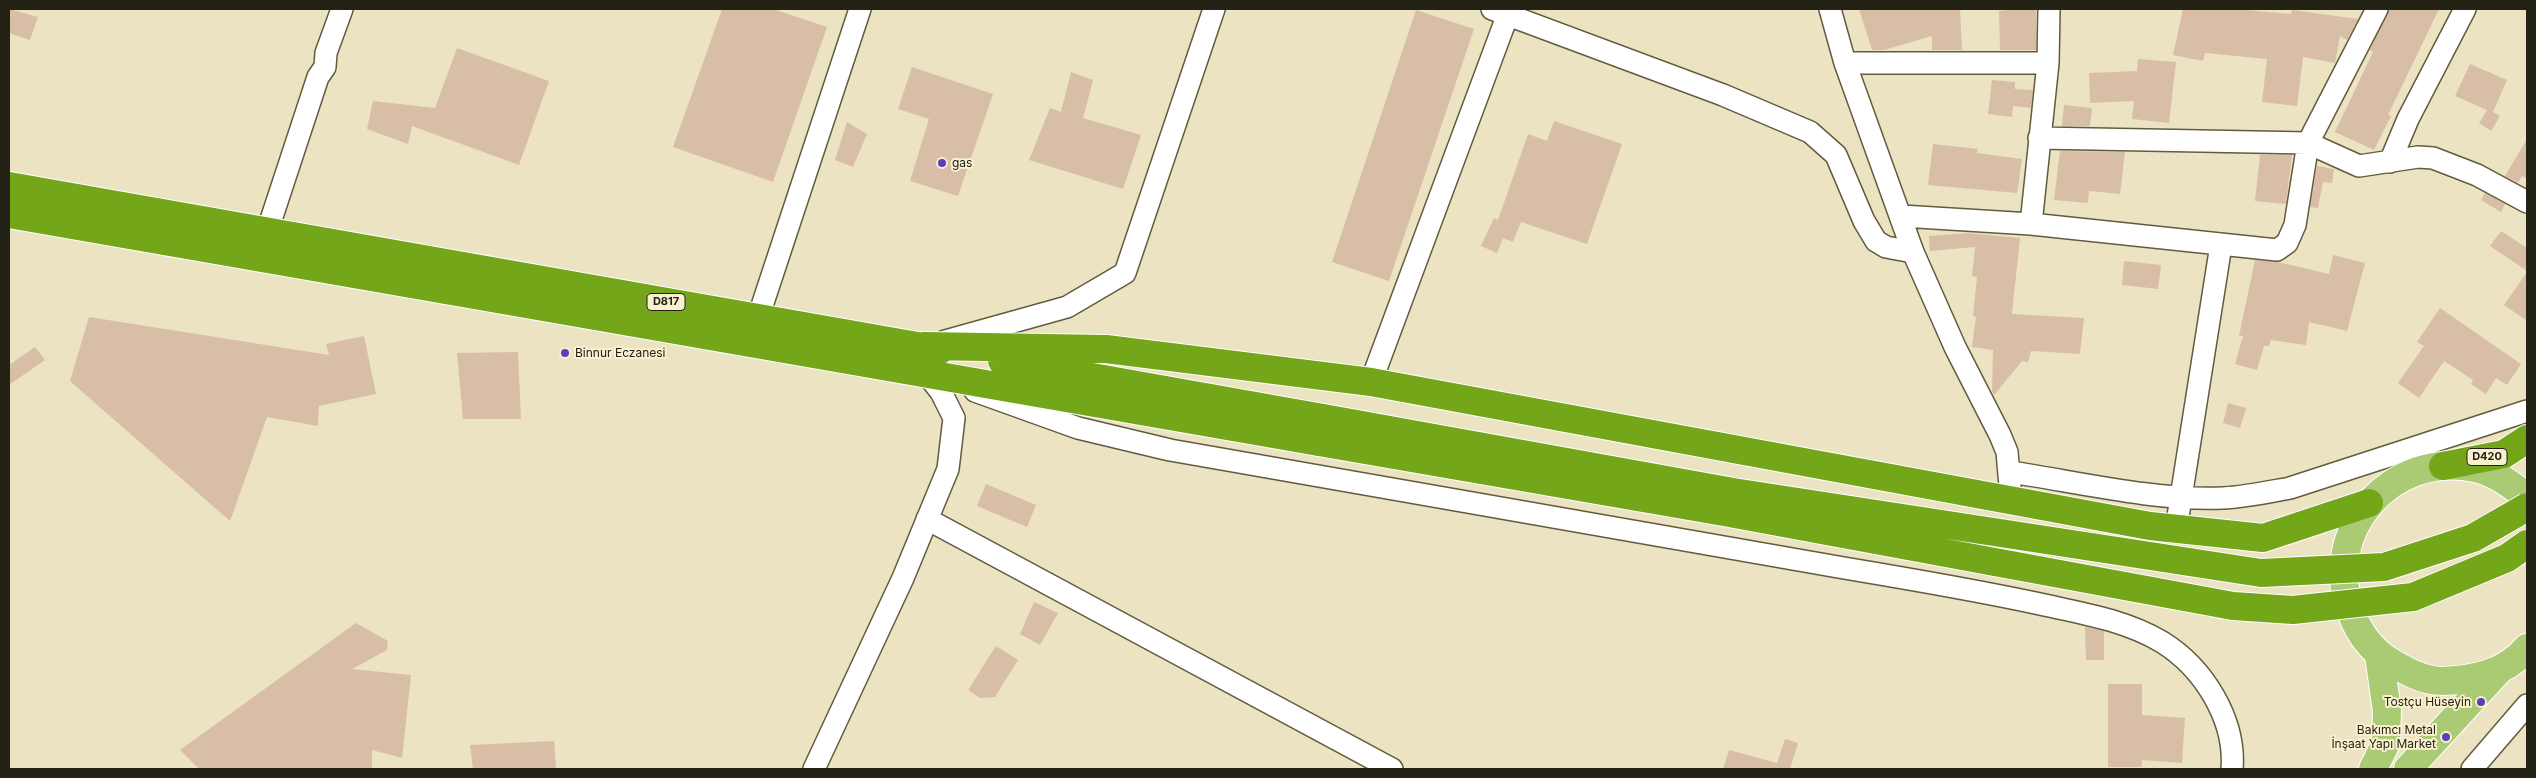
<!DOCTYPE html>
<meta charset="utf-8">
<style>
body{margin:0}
#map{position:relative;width:2536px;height:778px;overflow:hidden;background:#ebe3c2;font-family:Inter,sans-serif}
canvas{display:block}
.frame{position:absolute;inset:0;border:10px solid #242115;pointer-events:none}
</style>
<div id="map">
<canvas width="2536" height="778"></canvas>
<div class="frame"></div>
</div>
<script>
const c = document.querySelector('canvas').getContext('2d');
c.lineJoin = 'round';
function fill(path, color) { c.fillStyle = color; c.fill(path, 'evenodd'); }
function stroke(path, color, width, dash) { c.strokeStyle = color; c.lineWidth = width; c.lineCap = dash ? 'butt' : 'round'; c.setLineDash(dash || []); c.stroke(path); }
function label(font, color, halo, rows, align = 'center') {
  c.font = font + ' Inter,sans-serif'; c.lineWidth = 4; c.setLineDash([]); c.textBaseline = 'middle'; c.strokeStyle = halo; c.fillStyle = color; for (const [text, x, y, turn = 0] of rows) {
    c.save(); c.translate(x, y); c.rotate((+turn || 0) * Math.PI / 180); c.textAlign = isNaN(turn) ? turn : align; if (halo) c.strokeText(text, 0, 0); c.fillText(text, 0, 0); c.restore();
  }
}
const building = new Path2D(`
 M9,9L38,17L30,40L9,33Z
 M722,9H773L827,27L773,182L673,147Z
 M1859,9H1960L1962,50H1932V36L1884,50H1872Z
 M2018,9H2036V50H2000L1999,11Z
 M2183,9H2236L2291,14L2292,10L2358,19L2347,40L2340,36L2335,63L2303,57L2297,106L2262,102L2267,59L2205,53L2203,61L2173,55Z
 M2389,9H2439L2388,115L2391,116L2374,150L2335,132L2373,52L2370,50Z
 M1416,10L1474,29L1389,281L1332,262Z
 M457,48L549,81L519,165L412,126L408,144L367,129L373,101L435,108Z
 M2138,59L2176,62L2169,123L2132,119L2134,101L2090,103L2089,73L2137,71Z
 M2470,64L2507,80L2493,112L2500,116L2491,131L2479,123L2487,110L2455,96Z
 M912,67L993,94L958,196L910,181L929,119L898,109Z
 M1071,72L1093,80L1083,118L1141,135L1123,189L1029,160L1050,108L1061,112Z
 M1992,80L2015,82V89L2033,90L2031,108L2013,106L2012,117L1988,114Z
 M2064,105L2092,108L2090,126H2062Z
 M1554,121L1622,144L1587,244L1521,222L1513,242L1503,238L1497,253L1481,246L1494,218L1498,220L1528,134L1547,141Z
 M847,122L867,134L853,167L835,160Z
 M2527,139V179L2522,176L2518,183L2505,176Z
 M1933,144L1978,149L1977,153L2022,159L2017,193L1928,185Z
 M2060,151L2125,152L2120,194L2089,191L2088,203L2054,200Z
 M2260,155H2292L2286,204L2255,201Z
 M2317,166L2334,169L2332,183L2323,182L2318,208L2310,207Z
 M2485,193L2505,204L2501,212L2481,200Z
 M2501,231L2527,248V271L2490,246Z
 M1967,233L2020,238L2012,314L2084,318L2080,354L2031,351L2028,362L2022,361L1994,395L1992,391L1993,350L1972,347L1976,317L1973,316L1977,277L1972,276L1975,247L1930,251L1929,236Z
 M2333,255L2365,263L2347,331L2309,322L2306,345L2271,340L2269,346H2264L2257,370L2235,364L2243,336H2239L2255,260L2278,262L2329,274Z
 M2124,261L2161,265L2158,289L2122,285Z
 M2527,272V321L2504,305Z
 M2440,308L2521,364L2507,385L2496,378L2486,394L2471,384L2473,380L2444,361L2419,398L2398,383L2424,346L2417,342Z
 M89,317L329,355L326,344L364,336L376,394L319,406L318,426L267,417L230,521L70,381Z
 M35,347L45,360L9,385V365Z
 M518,352L521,419H463L457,353Z
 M2228,403L2246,408L2240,428L2223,423Z
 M986,484L1036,505L1027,527L977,506Z
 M1034,602L1058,613L1040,645L1020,634Z
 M356,623L388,641L387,650L352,669L411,675L402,758L372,750V769H199L180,750Z
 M2085,627L2104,631V660H2086Z
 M996,646L1018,660L995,697L980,698L968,690Z
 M2108,684H2142V715L2185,718L2182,763L2142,760V767H2108Z
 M1785,739L1798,743L1790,769H1723L1729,750L1777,763Z
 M554,741L556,769H473L470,745Z`);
const minor = new Path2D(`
 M1492,9L1723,95L1810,132L1836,155L1864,221L1876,241L1886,247L1913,252
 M1830,9L1845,63L1913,252L1955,347L2000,435L2007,452L2010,486
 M1845,63H2048
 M2039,138L2308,143L2359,166L2418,157L2433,158L2477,175L2527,202
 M2390,162L2408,119L2465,9
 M1902,216L2031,224L2277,250L2287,243L2295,225L2308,143L2377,9
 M2031,224L2048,63L2049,9
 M267,232L318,77L325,67L326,53L342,9
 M758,318L860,9
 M945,341L1067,307L1125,273L1214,9
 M1371,382L1508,14
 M975,391L1078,428L1170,450C1395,489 1620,528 1844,568C1910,579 1975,590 2040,604C2081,613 2125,620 2162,642C2204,668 2236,720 2232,769
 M2011,472C2077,482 2156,501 2223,498C2245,497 2268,492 2290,488L2527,411
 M927,519L1392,769
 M2176,529L2221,245
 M814,769L903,578L948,469L954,418L941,392L926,373
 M2472,769L2527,705`);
const major = new Path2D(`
 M2527,497C2511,485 2495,472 2475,468C2390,450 2319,534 2352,614C2359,633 2372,650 2389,661C2404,670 2423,681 2441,681C2473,680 2505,674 2527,648
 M2373,769L2386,743L2387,711L2379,655
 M2408,769L2498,671`);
const highway = new Path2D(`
 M9,186L940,350
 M9,214L1319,442
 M924,346L1106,349L1371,382L2150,526L2263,538L2369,503
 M1002,361L1323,418
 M2443,466L2504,454L2527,439`);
const highwayBridge = new Path2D(`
 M1323,418L1733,492L2261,573L2384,567L2473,538L2527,507
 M1319,442L1724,512L2233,606L2293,610L2413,597L2507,558L2527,544`);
const markers = [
 [942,163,5,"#5940b8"],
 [565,353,5,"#5940b8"],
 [2481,702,5,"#5940b8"],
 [2446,737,5,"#5940b8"]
];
const shields = [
 [666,302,38],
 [2487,457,40]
];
const shieldNames = [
 ["D817",666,302],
 ["D420",2487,457]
];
const poiNames = [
 ["gas",952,163],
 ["Binnur Eczanesi",575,353],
 ["Tostçu Hüseyin",2471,702,"right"],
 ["Bakımcı Metal",2436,730,"right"],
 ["İnşaat Yapı Market",2436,744,"right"]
];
fill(building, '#d9bea7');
stroke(minor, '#625b3e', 24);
stroke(major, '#fff', 30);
stroke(highway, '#fff', 30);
stroke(minor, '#fff', 21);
stroke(major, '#abca74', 28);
stroke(highway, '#73a618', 28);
stroke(highwayBridge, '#fff', 30, []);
stroke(highwayBridge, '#73a618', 28);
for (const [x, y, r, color] of markers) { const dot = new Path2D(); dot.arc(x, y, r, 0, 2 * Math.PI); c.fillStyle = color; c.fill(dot); stroke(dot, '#f8f0cf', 2); }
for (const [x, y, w] of shields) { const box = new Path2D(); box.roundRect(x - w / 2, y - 8.5, w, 17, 4); c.fillStyle = '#f8f0cf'; c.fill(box); stroke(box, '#242115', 1); }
label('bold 11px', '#242115', null, shieldNames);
label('12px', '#242115', '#f8f0cf', poiNames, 'left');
</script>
